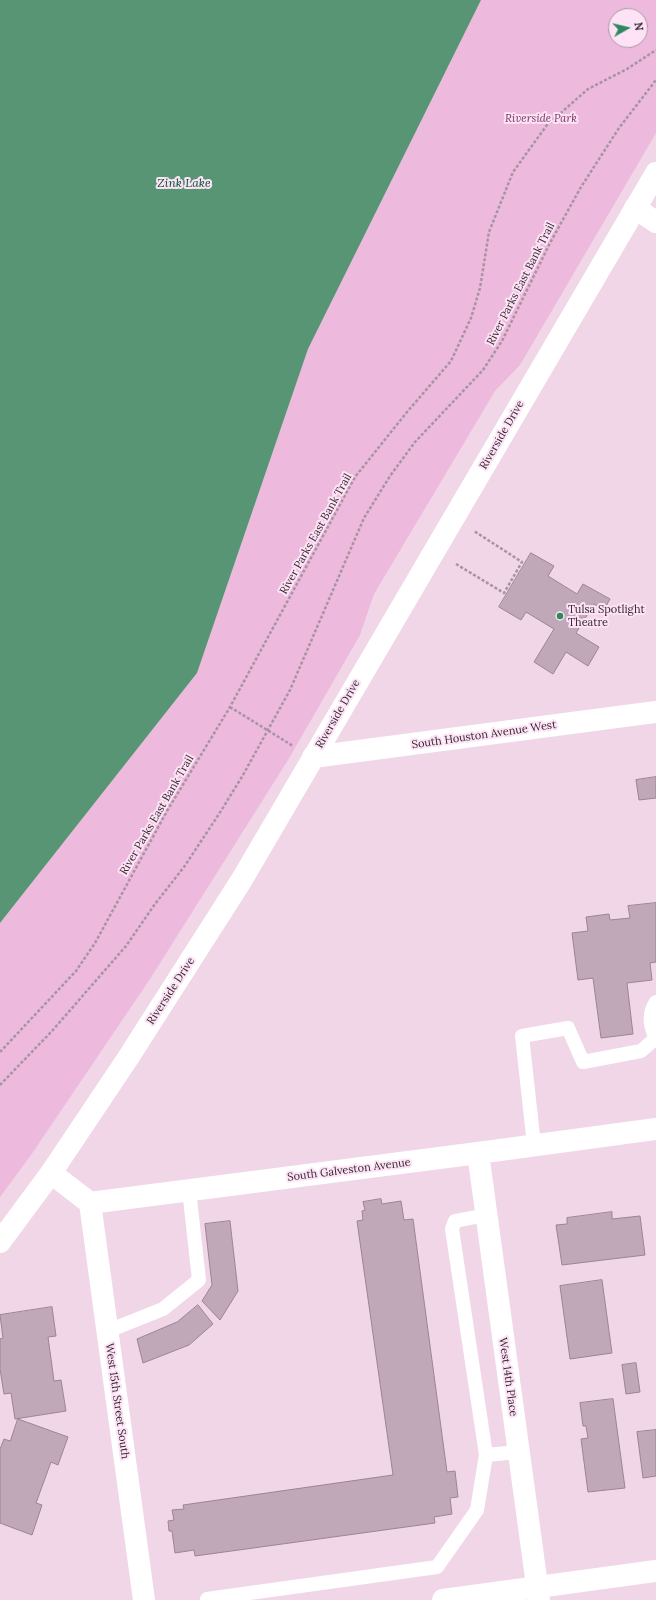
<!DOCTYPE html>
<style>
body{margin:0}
#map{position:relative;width:656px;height:1600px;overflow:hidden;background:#f0d6e7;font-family:Lora,serif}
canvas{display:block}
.north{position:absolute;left:608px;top:8px;width:40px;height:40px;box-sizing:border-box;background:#fde3f5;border:1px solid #ac99a6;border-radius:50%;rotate:82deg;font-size:11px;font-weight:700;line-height:16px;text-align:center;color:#32292f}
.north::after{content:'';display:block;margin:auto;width:14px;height:18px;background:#2e885e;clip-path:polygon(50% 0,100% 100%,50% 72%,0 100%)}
</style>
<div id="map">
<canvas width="656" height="1600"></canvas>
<div class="north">N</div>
</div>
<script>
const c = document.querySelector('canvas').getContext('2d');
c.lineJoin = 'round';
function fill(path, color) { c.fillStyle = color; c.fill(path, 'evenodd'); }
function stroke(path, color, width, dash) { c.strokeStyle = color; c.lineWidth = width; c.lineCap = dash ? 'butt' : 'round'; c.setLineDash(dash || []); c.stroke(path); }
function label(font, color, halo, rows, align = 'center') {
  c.font = font + ' Lora,serif'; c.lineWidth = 4; c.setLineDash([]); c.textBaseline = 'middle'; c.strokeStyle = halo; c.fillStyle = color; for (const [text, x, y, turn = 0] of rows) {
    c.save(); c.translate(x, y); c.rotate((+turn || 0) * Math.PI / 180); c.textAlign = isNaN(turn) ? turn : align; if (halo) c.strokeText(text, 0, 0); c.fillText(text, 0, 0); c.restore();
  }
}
const green = new Path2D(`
 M481,0H656V133L520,365L495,391L374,594L360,635L288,760L150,979L31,1155L0,1197V923L197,673L308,349ZM616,16H640V40H616Z`);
const water = new Path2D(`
 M0,0H481L308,349L197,673L0,923Z`);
const building = new Path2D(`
 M531,553L554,566L548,576L577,594L583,584L610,599L604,610L594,604L576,633L599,647L588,666L566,652L553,674L534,662L554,629L526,612L521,620L499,607Z
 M656,777V798L639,800L636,780Z
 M656,903V962L650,963L652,980L627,983L633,1034L601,1038L593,978L578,980L572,933L588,931L586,917L609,914L610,920L630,918L628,906Z
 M381,1199L382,1204L401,1201L404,1220L413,1219L447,1472L455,1471L458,1497L450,1498L452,1514L434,1517L435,1523L195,1556L194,1550L175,1553L172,1531H169L168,1521L174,1520L172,1510L184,1509L183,1505L393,1475L357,1221L363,1220L362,1211L365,1210L363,1202Z
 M612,1212V1219L640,1216L645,1255L562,1265L556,1225L567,1224V1218Z
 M230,1221L238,1291L220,1320L202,1301L212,1285L205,1224Z
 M602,1280L612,1353L570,1359L560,1286Z
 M198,1305L213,1324L189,1345L143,1363L137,1339L177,1322Z
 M52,1307L56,1336L48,1337L54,1381L61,1380L66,1411L15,1419L11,1393L4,1394L0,1369V1339L3,1338L0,1315Z
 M636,1363L640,1392L626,1394L622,1365Z
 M613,1399L625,1488L588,1492L581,1439L588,1438L586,1426H583L580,1403Z
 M18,1419L68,1437L58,1465L51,1462L36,1503L42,1505L32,1535L0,1523V1449L4,1439L10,1441Z
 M656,1430V1476L643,1478L637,1432Z`);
const path = new Path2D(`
 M456,564L504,593L522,562L474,531
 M230,707L293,746
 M0,1052L76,971L95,943L167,811L230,707L355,477L407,412L451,361L471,318L480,288L489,232L513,172L547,125L588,89L627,69L656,50
 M0,1085L52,1031L126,946L155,904L184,867L219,814L243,775L290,690L364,518L390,476L415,442L483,370L502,341L550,243L581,187L619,128L656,80`);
const service = new Path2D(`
 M656,1002C648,1014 649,1025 656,1038
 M534,1145L522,1036L568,1028L583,1062L641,1051L656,1038
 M108,1331L163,1309L199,1280L189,1190
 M486,1455L518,1452
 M207,1600V1599L437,1567L477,1510L486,1455L452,1229L455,1221L486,1215`);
const minor = new Path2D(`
 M635,208L656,222
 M478,1153L539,1600
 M51,1173L90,1203L478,1153L656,1129
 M90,1203L144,1600
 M443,1600L656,1571`);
const tertiary = new Path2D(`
 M313,757L656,712
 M0,1242L51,1173L128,1058L241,881L656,173`);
const markers = [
 [560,616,4,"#2e885e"]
];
const parkNames = [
 ["Riverside Park",541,119]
];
const streetNames = [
 ["River Parks East Bank Trail",521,284,-63],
 ["Riverside Drive",502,435,-60],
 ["River Parks East Bank Trail",316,534,-61],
 ["Riverside Drive",338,714,-60],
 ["South Houston Avenue West",484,735,-8],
 ["River Parks East Bank Trail",157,815,-60],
 ["Riverside Drive",171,991,-57],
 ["South Galveston Avenue",349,1170,-7],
 ["West 14th Place",508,1377,82],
 ["West 15th Street South",117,1401,82]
];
const poiNames = [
 ["Tulsa Spotlight",568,610],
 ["Theatre",568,623]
];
const waterNames = [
 ["Zink Lake",184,184]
];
fill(green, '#edb9dd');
fill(water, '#589574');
fill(building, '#c0a8b8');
stroke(building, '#9b8494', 1);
stroke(path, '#a794a0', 2.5, [3, 2]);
stroke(service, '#fff', 14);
stroke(minor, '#fff', 22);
stroke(tertiary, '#fff', 22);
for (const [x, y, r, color] of markers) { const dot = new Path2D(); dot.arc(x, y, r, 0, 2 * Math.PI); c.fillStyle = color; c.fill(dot); stroke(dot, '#fde3f5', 1.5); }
label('italic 11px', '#773667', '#fde3f5', parkNames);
label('11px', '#32292f', '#fde3f5', streetNames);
label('11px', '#32292f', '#fde3f5', poiNames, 'left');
label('italic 12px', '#005232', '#fde3f5', waterNames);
</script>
